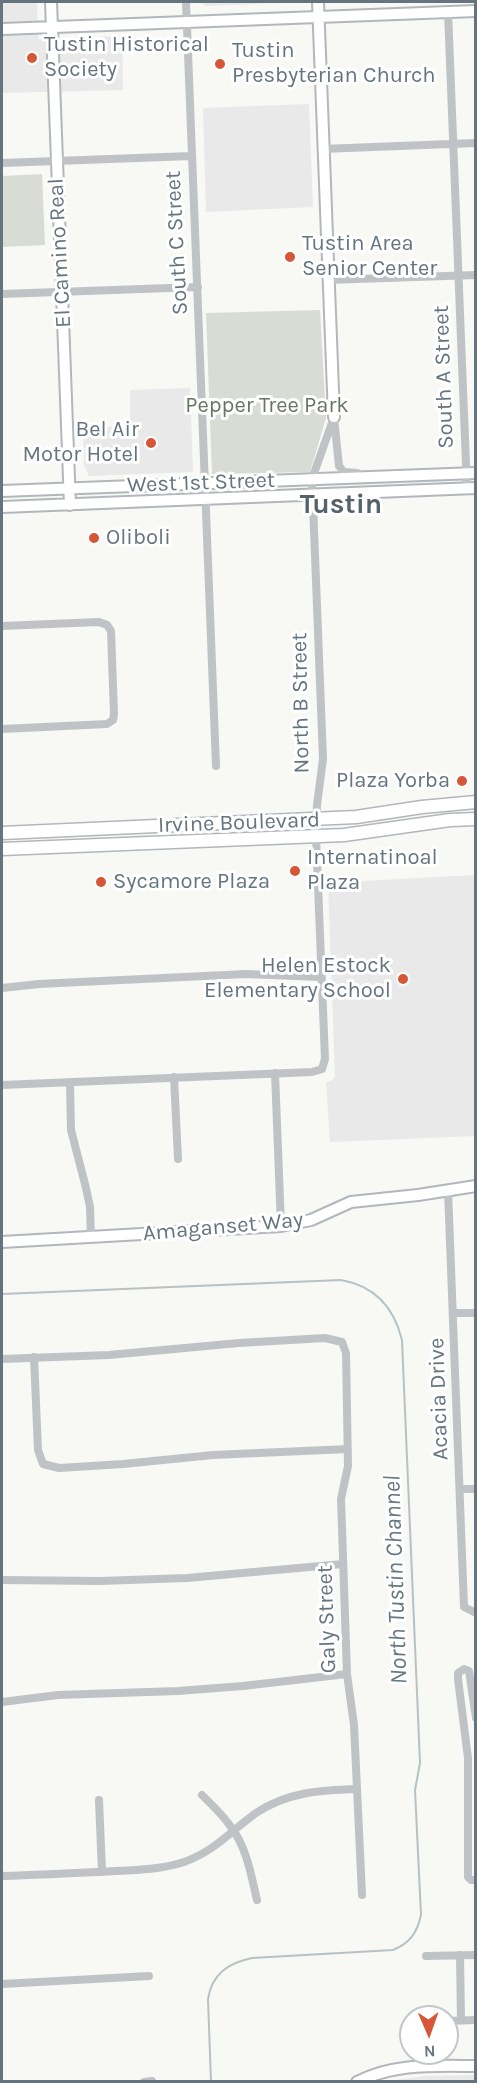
<!DOCTYPE html>
<style>
body{margin:0}
#map{position:relative;width:477px;height:2083px;overflow:hidden;background:#f8f8f5;font-family:Karla,sans-serif}
canvas{display:block}
.frame{position:absolute;inset:0;border:3px solid #65747e;pointer-events:none}
.north{position:absolute;left:399px;top:2005px;width:60px;height:60px;box-sizing:border-box;background:#fff;border:2px solid #c1c7cb;border-radius:50%;rotate:178deg;font-size:16px;font-weight:700;line-height:24px;text-align:center;color:#65747e}
.north::after{content:'';display:block;margin:auto;width:21px;height:27px;background:#d65737;clip-path:polygon(50% 0,100% 100%,50% 72%,0 100%)}
</style>
<div id="map">
<canvas width="477" height="2083"></canvas>
<div class="frame"></div>
<div class="north">N</div>
</div>
<script>
const c = document.querySelector('canvas').getContext('2d');
c.lineJoin = 'round';
function fill(path, color) { c.fillStyle = color; c.fill(path, 'evenodd'); }
function stroke(path, color, width, dash) { c.strokeStyle = color; c.lineWidth = width; c.lineCap = dash ? 'butt' : 'round'; c.setLineDash(dash || []); c.stroke(path); }
function label(font, color, halo, rows, align = 'center') {
  c.font = font + ' Karla,sans-serif'; c.lineWidth = 6; c.setLineDash([]); c.textBaseline = 'middle'; c.strokeStyle = halo; c.fillStyle = color; for (const [text, x, y, turn = 0] of rows) {
    c.save(); c.translate(x, y); c.rotate((+turn || 0) * Math.PI / 180); c.textAlign = isNaN(turn) ? turn : align; if (halo) c.strokeText(text, 0, 0); c.fillText(text, 0, 0); c.restore();
  }
}
const built = new Path2D(`
 M2,2H37L38,39L122,36L123,90L2,93Z
 M199,2H303L206,6Z
 M309,104L313,207L206,212L203,108Z
 M190,388L193,472L89,476L84,465L83,428L130,426V390Z
 M475,875V1136L330,1142L326,1082L331,1081L335,1076L328,883Z
 M475,2075V2081H389L425,2076Z`);
const green = new Path2D(`
 M42,174L45,245L2,247V176Z
 M320,310L326,418L310,472L212,474L206,313Z`);
const stream = new Path2D(`
 M2,1294L341,1280C375,1286 394,1307 402,1340L420,1763L415,1790L421,1915C417,1933 410,1943 393,1950L252,1958C228,1963 212,1974 208,1999L211,2082`);
const street = new Path2D(`
 M186,2L216,766
 M448,12L467,489
 M322,149L476,143
 M2,163L191,156
 M327,280L476,275
 M2,294L198,287
 M334,418L339,466L344,472L357,473
 M2,626L99,622L107,625L111,631L114,714L113,720L107,724L2,729
 M2,988L39,984L246,974L321,977
 M275,1073L281,1226
 M174,1077L178,1159
 M70,1083L71,1130L86,1188L90,1207L91,1238
 M2,1085L312,1072L322,1069L325,1059L316,836L317,805L323,759L312,479L334,417
 M448,1190L464,1607L476,1613
 M454,1313H476
 M34,1357L38,1450L43,1464L59,1468L123,1464L213,1455L348,1449
 M2,1359L109,1355L239,1343L325,1338L342,1342L346,1353L348,1466L341,1499L347,1674L354,1725L362,1895
 M460,1489H476
 M2,1580L100,1581L187,1578L343,1564
 M2,1702L58,1695L178,1691L243,1686L347,1674
 M476,1718L469,1671L464,1669L458,1673V1679L468,1758V1877L471,1880H476
 M202,1795C212,1805 223,1815 231,1827C247,1848 251,1875 257,1900
 M99,1800L102,1872
 M2,1876C40,1875 78,1873 116,1871C139,1870 163,1869 184,1862C215,1851 231,1831 256,1813C287,1792 322,1790 357,1789
 M460,1955L461,2020
 M426,1956L476,1955
 M2,1984L149,1976
 M447,2021L476,2020
 M144,2082L152,2081`);
const secondary = new Path2D(`
 M51,2L70,505
 M318,2L334,417
 M2,29L476,11
 M2,491L476,473
 M2,507L476,488
 M2,1242L281,1226L311,1220L351,1202L418,1195L476,1186
 M357,2082C395,2063 434,2066 476,2066`);
const primary = new Path2D(`
 M2,833L356,817L422,807L476,802
 M2,849L344,835L450,820L476,819`);
const markers = [
 [32,58,6,"#d65737"],
 [220,64,6,"#d65737"],
 [290,257,6,"#d65737"],
 [151,443,6,"#d65737"],
 [94,538,6,"#d65737"],
 [462,781,6,"#d65737"],
 [295,871,6,"#d65737"],
 [101,882,6,"#d65737"],
 [403,979,6,"#d65737"]
];
const poiNames = [
 ["Tustin Historical",44,45],
 ["Society",44,70],
 ["Tustin",232,51],
 ["Presbyterian Church",232,76],
 ["Tustin Area",302,244],
 ["Senior Center",302,269],
 ["Bel Air",139,430,"right"],
 ["Motor Hotel",139,455,"right"],
 ["Oliboli",106,538],
 ["Plaza Yorba",450,781,"right"],
 ["Internatinoal",307,858],
 ["Plaza",307,883],
 ["Sycamore Plaza",113,882],
 ["Helen Estock",391,966,"right"],
 ["Elementary School",391,991,"right"]
];
const streetNames = [
 ["South C Street",177,243,-93],
 ["El Camino Real",60,253,-93],
 ["South A Street",444,377,-92],
 ["West 1st Street",201,483,-2],
 ["North B Street",301,703,-91],
 ["Irvine Boulevard",239,823,-2],
 ["Amaganset Way",223,1227,-5],
 ["Acacia Drive",439,1399,-92],
 ["Galy Street",327,1619,-92]
];
const parkNames = [
 ["Pepper Tree Park",267,406]
];
const waterNames = [
 ["North Tustin Channel",396,1580,-92]
];
const districtNames = [
 ["Tustin",341,505]
];
fill(built, '#e8e9e8');
fill(green, '#d8dcd5');
stroke(stream, '#b6c2c5', 2);
stroke(secondary, '#b1b7bb', 14);
stroke(primary, '#b2b7bb', 15);
stroke(street, '#bfc3c6', 8);
stroke(secondary, '#fff', 10);
stroke(primary, '#fff', 12);
for (const [x, y, r, color] of markers) { const dot = new Path2D(); dot.arc(x, y, r, 0, 2 * Math.PI); c.fillStyle = color; c.fill(dot); stroke(dot, '#fff', 2); }
label('22px', '#65747e', '#fff', poiNames, 'left');
label('22px', '#65747e', '#fff', streetNames);
label('22px', '#677663', '#fff', parkNames);
label('italic 24px', '#65797f', '#fff', waterNames);
label('bold 28px', '#566269', '#fff', districtNames);
</script>
